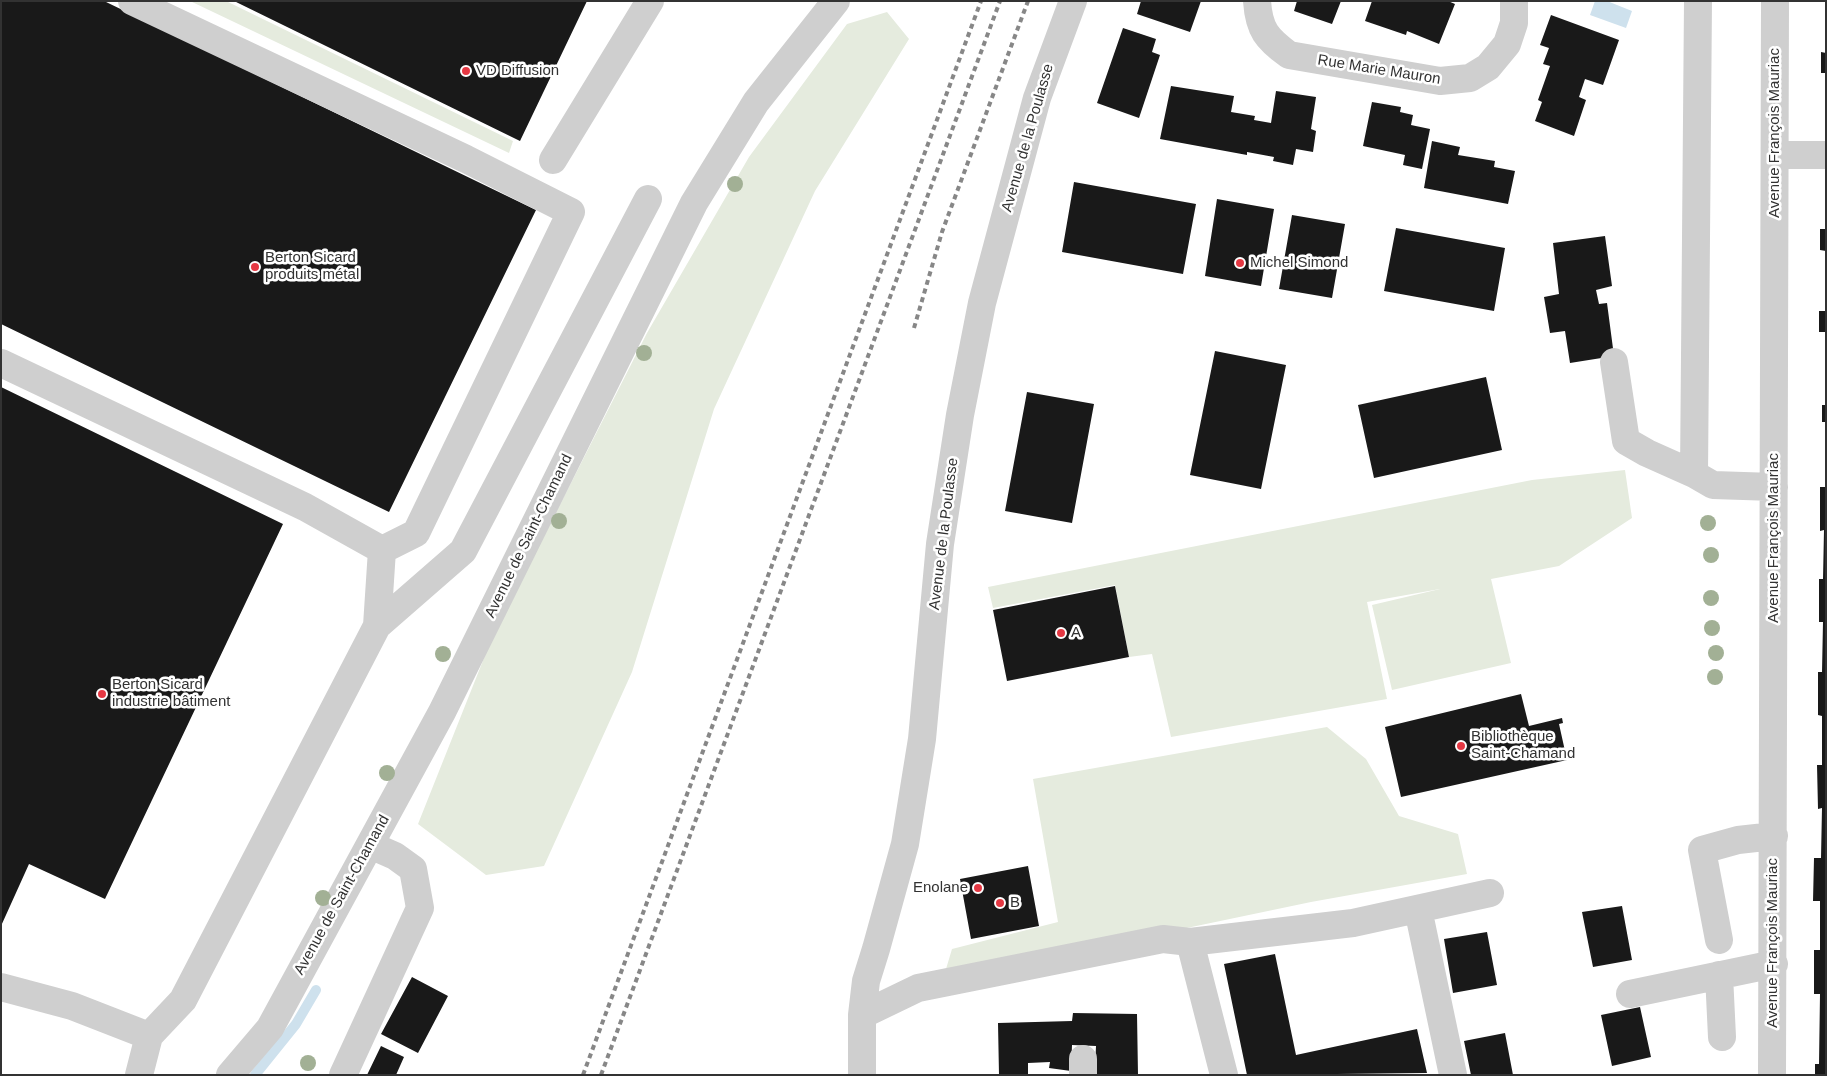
<!DOCTYPE html>
<meta charset="utf-8">
<style>
body{margin:0}
#map{position:relative;width:1827px;height:1076px;overflow:hidden;background:#fff;font-family:Helvetica,sans-serif}
canvas{display:block}
.frame{position:absolute;inset:0;border:2px solid #323232;pointer-events:none}
</style>
<div id="map">
<canvas width="1827" height="1076"></canvas>
<div class="frame"></div>
</div>
<script>
const c = document.querySelector('canvas').getContext('2d');
c.lineJoin = 'round';
function fill(path, color) { c.fillStyle = color; c.fill(path, 'evenodd'); }
function stroke(path, color, width, dash) { c.strokeStyle = color; c.lineWidth = width; c.lineCap = dash ? 'butt' : 'round'; c.setLineDash(dash || []); c.stroke(path); }
function label(font, color, halo, rows, align = 'center') {
  c.font = font + ' Helvetica,sans-serif'; c.lineWidth = 5; c.setLineDash([]); c.textBaseline = 'middle'; c.strokeStyle = halo; c.fillStyle = color; for (const [text, x, y, turn = 0] of rows) {
    c.save(); c.translate(x, y); c.rotate((+turn || 0) * Math.PI / 180); c.textAlign = isNaN(turn) ? turn : align; if (halo) c.strokeText(text, 0, 0); c.fillText(text, 0, 0); c.restore();
  }
}
const green = new Path2D(`
 M190,1H226L513,141L509,153Z
 M887,12L909,39L815,191L714,409L632,672L544,866L486,875L418,824L490,643L647,333L749,157L847,24Z
 M1625,470L1632,518L1559,566L1491,579L1511,663L1392,690L1372,605L1440,589L1367,602L1387,699L1171,737L1152,654L1129,657L1115,585L993,608L988,587L1532,480Z
 M1327,727L1366,759L1399,816L1458,834L1467,874L1311,902L943,979L952,949L1058,922L1033,779Z`);
const water = new Path2D(`
 M1595,1H1607L1632,11L1626,28L1590,15Z`);
const stream = new Path2D(`
 M255,1075L296,1024L316,990`);
const building = new Path2D(`
 M1,1H104L536,210L389,512L1,324Z
 M234,1H587L520,141Z
 M1141,1H1201L1190,32L1137,14Z
 M1297,1H1341L1332,24L1294,11Z
 M1372,1H1448L1455,4L1439,44L1407,31L1406,35L1365,21Z
 M1551,15L1619,40L1603,85L1585,79L1579,97L1586,100L1574,136L1535,121L1542,102L1538,100L1550,66L1543,64L1549,48L1540,45Z
 M1123,28L1156,39L1152,52L1160,55L1139,118L1097,103Z
 M1821,52L1826,53V73H1821Z
 M1171,86L1234,96L1231,112L1255,116L1254,120L1271,123L1276,91L1316,97L1311,129L1316,131L1313,152L1296,149L1293,165L1273,161L1274,157L1247,152V155L1160,139Z
 M1372,102L1401,107L1400,112L1413,115L1411,125L1430,129L1422,169L1403,165L1405,155L1363,146Z
 M1432,141L1460,147L1458,155L1495,161L1494,167L1515,171L1508,204L1424,188Z
 M1074,182L1196,204L1183,274L1062,252Z
 M1217,199L1274,209L1261,286L1205,276Z
 M1292,215L1345,224L1332,298L1279,289Z
 M1396,228L1505,248L1494,311L1384,291Z
 M1820,229H1826V251L1820,250Z
 M1605,236L1612,286L1596,290L1599,304L1607,303L1614,356L1570,363L1565,331L1550,333L1544,297L1559,294L1553,243Z
 M1819,311H1826V332H1819Z
 M1215,351L1286,365L1261,489L1190,475Z
 M1486,377L1502,450L1374,478L1358,405Z
 M1,387L283,524L105,899L29,864L1,926Z
 M1027,392L1094,404L1072,523L1005,511Z
 M1822,405H1826V422H1822Z
 M1820,487H1826V1074H1815V1064H1819L1820,994H1814V950H1820V901H1813L1814,858H1821L1822,808L1818,809L1817,765H1822V716L1818,715V672H1822L1823,622H1819V579H1823L1824,530L1820,531Z
 M1115,586L1129,657L1007,681L993,610Z
 M1521,694L1529,726L1562,718L1563,723L1559,724L1567,760L1401,797L1385,727Z
 M1028,866L1039,926L971,939L960,879Z
 M1622,906L1632,960L1593,967L1582,912Z
 M1487,932L1497,985L1453,993L1444,939Z
 M1275,954L1296,1055L1417,1029L1427,1073L1247,1075L1224,964Z
 M412,977L448,996L418,1053L381,1034Z
 M1640,1007L1651,1057L1612,1066L1601,1015Z
 M1073,1013L1137,1014L1138,1075H1090L1095,1068L1096,1046L1072,1045L1071,1071L1049,1068L1050,1062L1028,1063V1075H999L998,1023L1072,1021Z
 M1505,1033L1513,1075H1471L1464,1041Z
 M381,1046L404,1057L396,1075H367Z`);
const minor = new Path2D(`
 M1257,1C1259,30 1267,39 1289,55L1440,81L1470,78L1488,67L1507,44L1514,23V1
 M1698,1L1694,474L1713,485L1774,487
 M1775,155H1826
 M553,160L650,1
 M1614,362L1626,441L1647,453L1694,474
 M1,363L305,507L382,550L416,533L571,212L466,159L132,1
 M377,626L463,551L648,199
 M1418,909L1453,1075
 M1719,940L1702,850L1738,840L1774,836
 M1190,942L1353,923L1490,893
 M1719,975L1722,1037
 M1,987L72,1006L149,1036L183,1000L377,626L382,550
 M1630,994L1774,964
 M862,1015L918,988L1163,939L1190,942L1224,1075
 M139,1075L149,1036
 M230,1075L270,1028L442,712L694,203L756,102L836,1
 M343,1075L420,908L413,869L395,856L370,845
 M862,1075V1015L866,981L876,949L905,844L922,739L940,544L960,415L982,303L1037,98L1073,1
 M1083,1075V1059
 M1772,1075L1775,1`);
const rail = new Path2D(`
 M914,328L942,232L1028,1
 M583,1075L981,1
 M601,1075L1000,1`);
const trees = [
 [735,184],
 [644,353],
 [559,521],
 [1708,523],
 [1711,555],
 [1711,598],
 [1712,628],
 [1716,653],
 [443,654],
 [1715,677],
 [387,773],
 [323,898],
 [308,1063]
];
const markers = [
 [466,71,5,"#e53843"],
 [1240,263,5,"#e53843"],
 [255,267,5,"#e53843"],
 [1061,633,5,"#e53843"],
 [102,694,5,"#e53843"],
 [1461,746,5,"#e53843"],
 [978,888,5,"#e53843"],
 [1000,903,5,"#e53843"]
];
const streetNames = [
 ["Rue Marie Mauron",1379,70,9],
 ["Avenue François Mauriac",1775,133,-90],
 ["Avenue de la Poulasse",1028,138,-74],
 ["Avenue de la Poulasse",944,534,-83],
 ["Avenue de Saint-Chamand",529,536,-64],
 ["Avenue François Mauriac",1774,538,-90],
 ["Avenue de Saint-Chamand",342,895,-61],
 ["Avenue François Mauriac",1773,943,-90]
];
const poiNames = [
 ["VD Diffusion",476,71],
 ["Berton Sicard",265,258],
 ["produits métal",265,275],
 ["Michel Simond",1250,263],
 ["A",1071,633],
 ["Berton Sicard",112,685],
 ["industrie bâtiment",112,702],
 ["Bibliothèque",1471,737],
 ["Saint-Chamand",1471,754],
 ["Enolane",968,888,"right"],
 ["B",1010,903]
];
fill(green, '#e5ebde');
fill(water, '#cee1ed');
stroke(stream, '#cee1ed', 10);
fill(building, '#191919');
stroke(minor, '#cfcfcf', 28);
stroke(rail, '#878787', 4, [5, 4]);
c.fillStyle = '#a2b095';
for (const [x, y] of trees) { c.beginPath(); c.arc(x, y, 8, 0, 2 * Math.PI); c.fill(); }
for (const [x, y, r, color] of markers) { const dot = new Path2D(); dot.arc(x, y, r, 0, 2 * Math.PI); c.fillStyle = color; c.fill(dot); stroke(dot, '#fff', 2); }
label('15px', '#323232', '#fff', streetNames);
label('15px', '#323232', '#fff', poiNames, 'left');
</script>
